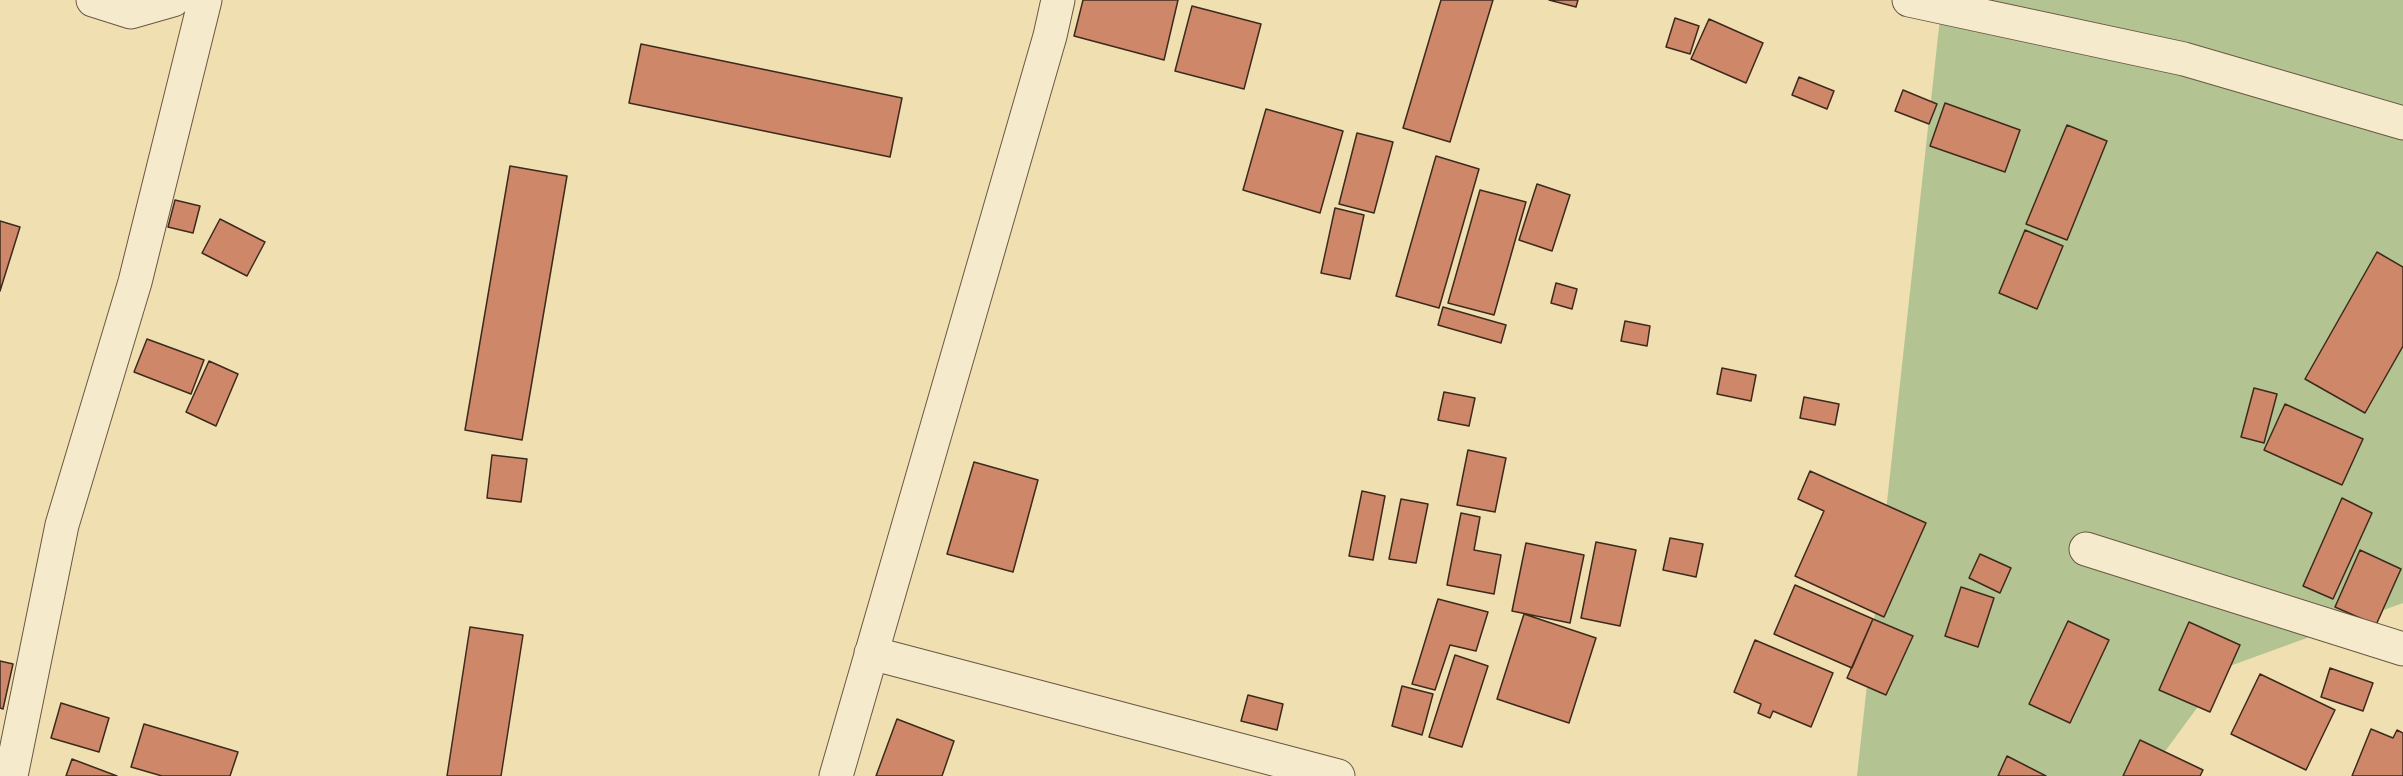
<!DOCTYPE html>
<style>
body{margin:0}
canvas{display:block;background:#efdfb1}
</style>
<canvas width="2403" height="776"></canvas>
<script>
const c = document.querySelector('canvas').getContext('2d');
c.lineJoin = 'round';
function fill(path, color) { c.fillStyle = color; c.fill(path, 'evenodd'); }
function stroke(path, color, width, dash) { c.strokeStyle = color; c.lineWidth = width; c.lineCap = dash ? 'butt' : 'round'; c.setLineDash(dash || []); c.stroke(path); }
const green = new Path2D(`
 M1942,0H2403V603L2227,667L2147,776H1857Z`);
const building = new Path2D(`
 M1083,0H1178L1164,60L1074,36Z
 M1441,0H1493L1450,142L1403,128Z
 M1549,0H1578L1576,7Z
 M1192,6L1261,24L1244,89L1175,71Z
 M1675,18L1699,26L1690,54L1666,47Z
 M1709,19L1763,43L1746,83L1691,59Z
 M641,44L902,98L890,157L629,103Z
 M1799,77L1834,91L1827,109L1792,95Z
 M1903,90L1937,104L1929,124L1895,111Z
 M1945,103L2020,130L2005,172L1930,146Z
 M1266,109L1343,131L1320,213L1243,190Z
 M2067,125L2107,141L2067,240L2026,224Z
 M1357,133L1393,142L1374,213L1339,204Z
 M1436,156L1479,169L1439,308L1396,296Z
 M510,166L567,176L522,440L465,430Z
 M1537,184L1570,195L1552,251L1519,240Z
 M1480,190L1526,202L1494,315L1448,303Z
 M175,200L200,206L193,233L168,227Z
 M1335,208L1364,215L1350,279L1321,273Z
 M220,219L265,242L247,276L202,253Z
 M0,221L20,227L0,291Z
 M2025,230L2063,246L2037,309L1999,293Z
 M2377,252L2403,267V346L2365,413L2305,379Z
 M1556,283L1577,289L1572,309L1551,303Z
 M1443,307L1506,325L1501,343L1438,325Z
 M1625,321L1650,326L1647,346L1621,341Z
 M147,339L204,360L191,394L134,372Z
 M209,361L238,374L216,426L186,412Z
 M1722,368L1756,375L1751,401L1717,394Z
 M2254,388L2277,394L2264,443L2241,437Z
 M1444,392L1475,398L1469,426L1438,420Z
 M1804,397L1839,404L1835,425L1800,418Z
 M2285,404L2363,439L2342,485L2264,450Z
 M1468,450L1506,458L1495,512L1457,505Z
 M492,455L527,459L521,502L487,498Z
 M974,462L1038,480L1013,572L947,554Z
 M1810,471L1926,523L1884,617L1795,576L1824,511L1798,499Z
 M1362,491L1385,496L1373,560L1349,556Z
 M2342,498L2372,513L2333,599L2303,586Z
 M1401,499L1428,504L1416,563L1389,559Z
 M1461,513L1480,517L1474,550L1501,555L1494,594L1447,585Z
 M1670,538L1703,544L1696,577L1663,570Z
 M1596,542L1636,550L1620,626L1581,618Z
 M1526,543L1584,555L1570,623L1512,611Z
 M2360,550L2401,569L2376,625L2335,607Z
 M1980,554L2011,568L2000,593L1969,578Z
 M1795,585L1873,619L1852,668L1774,634Z
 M1961,587L1994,598L1978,647L1945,636Z
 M1438,599L1488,612L1476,651L1450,645L1435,690L1412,684Z
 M1524,614L1596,638L1569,723L1497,699Z
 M1873,619L1913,636L1886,695L1847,678Z
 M2068,621L2109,640L2070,723L2029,704Z
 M2189,622L2240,645L2210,712L2159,690Z
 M470,627L523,635L501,776H447Z
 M1755,640L1833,673L1811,727L1773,711L1770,718L1758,713L1761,704L1734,692Z
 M1455,655L1488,666L1462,747L1429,737Z
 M0,661L13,664L3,709L0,708Z
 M2330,668L2373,683L2363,711L2321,697Z
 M2260,674L2335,710L2306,770L2231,734Z
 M1402,686L1433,694L1422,735L1392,726Z
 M1248,695L1283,704L1277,730L1241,721Z
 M61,703L109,718L99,752L51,738Z
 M897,719L954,741L942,776H876Z
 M144,724L238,752L230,776H162L131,767Z
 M2371,729L2393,738L2397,730L2403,733V776H2352Z
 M2140,740L2203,770L2200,776H2123Z
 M2007,756L2046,776H1998Z
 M72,759L117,776H66Z`);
const street = new Path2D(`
 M93,0L131,12L173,0
 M1909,0L2184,59L2403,123
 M2086,549L2403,649
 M871,653L1338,776
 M11,776L62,525L135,282L205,0
 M836,776L1050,36L1058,0`);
fill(green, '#b3c391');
fill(building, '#ce8869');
stroke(building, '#3d2a1d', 1.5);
stroke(street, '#6a5742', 35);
stroke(street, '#f5eacc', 33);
</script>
